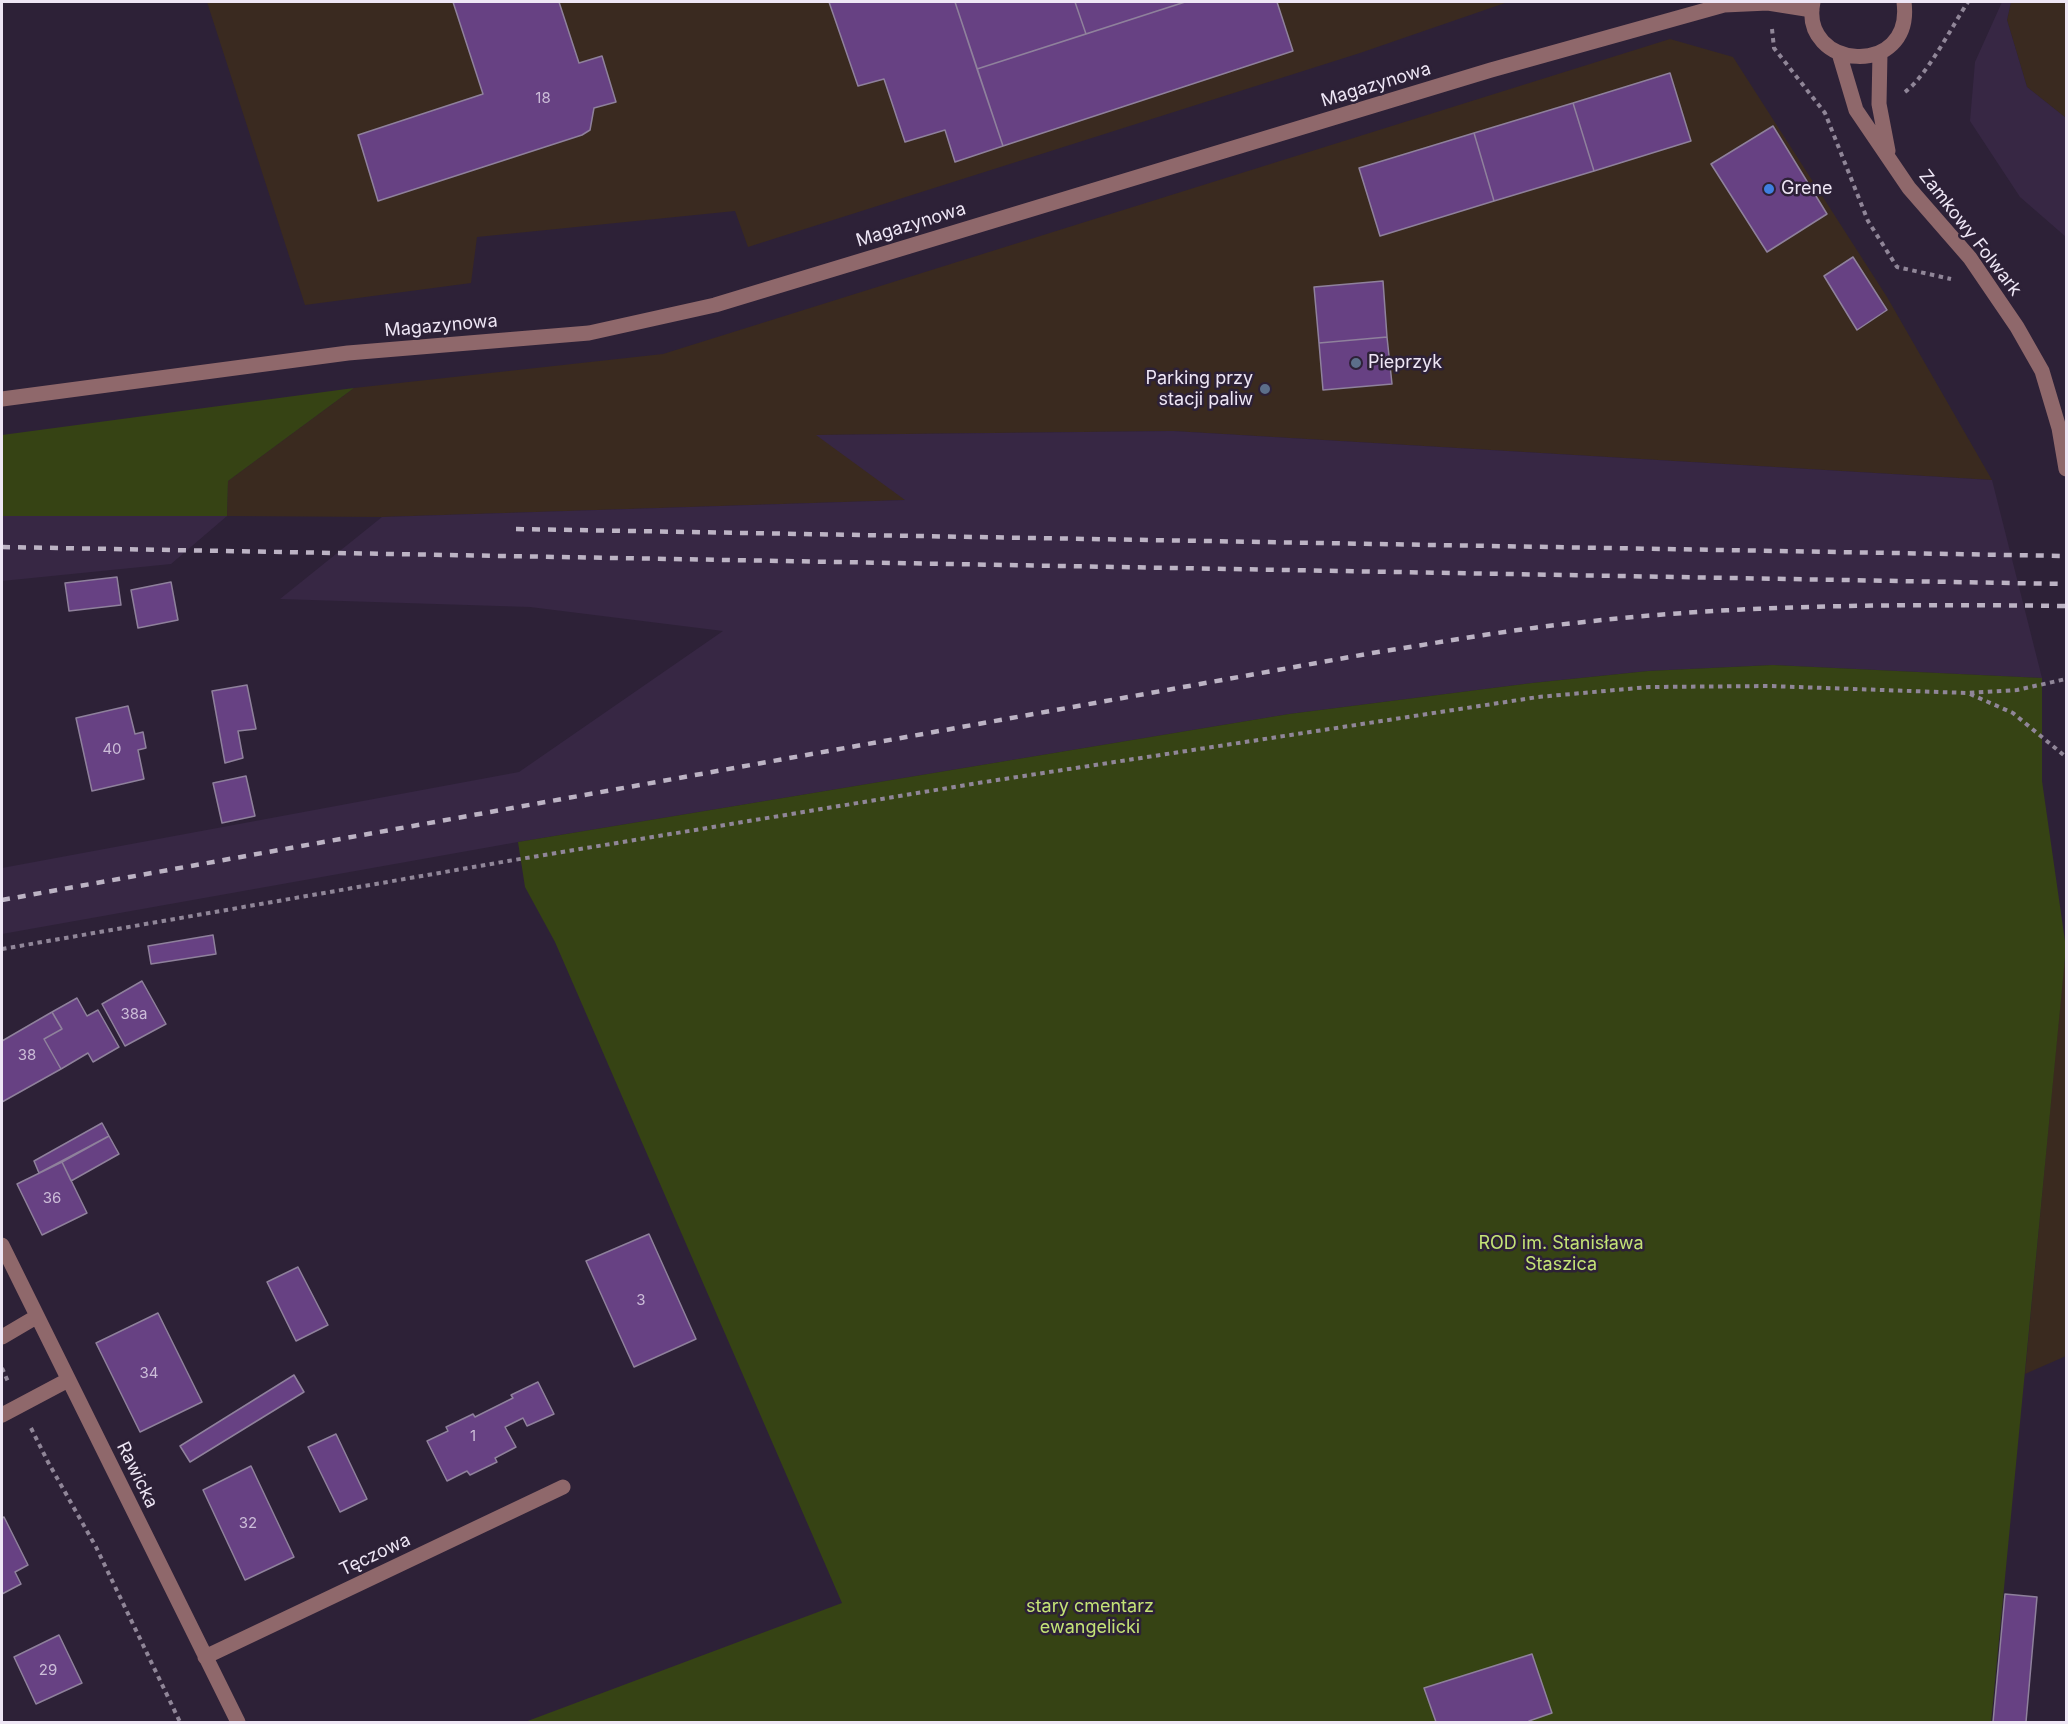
<!DOCTYPE html>
<meta charset="utf-8">
<style>
body{margin:0}
#map{position:relative;width:2068px;height:1724px;overflow:hidden;background:#2d2137;font-family:Inter,sans-serif}
canvas{display:block}
.frame{position:absolute;inset:0;border:3px solid #eee6f5;pointer-events:none}
</style>
<div id="map">
<canvas width="2068" height="1724"></canvas>
<div class="frame"></div>
</div>
<script>
const c = document.querySelector('canvas').getContext('2d');
c.lineJoin = 'round';
function fill(path, color) { c.fillStyle = color; c.fill(path, 'evenodd'); }
function stroke(path, color, width, dash) { c.strokeStyle = color; c.lineWidth = width; c.lineCap = dash ? 'butt' : 'round'; c.setLineDash(dash || []); c.stroke(path); }
function label(font, color, halo, rows, align = 'center') {
  c.font = font + ' Inter,sans-serif'; c.lineWidth = 5; c.setLineDash([]); c.textBaseline = 'middle'; c.strokeStyle = halo; c.fillStyle = color; for (const [text, x, y, turn = 0] of rows) {
    c.save(); c.translate(x, y); c.rotate((+turn || 0) * Math.PI / 180); c.textAlign = isNaN(turn) ? turn : align; if (halo) c.strokeText(text, 0, 0); c.fillText(text, 0, 0); c.restore();
  }
}
const commercial = new Path2D(`
 M1670,39L1733,57L1887,297L1992,480L1173,431L817,435L906,500L382,517L227,516L228,481L354,388L663,354Z
 M2064,964H2066V1356L2025,1374Z`);
const industrial = new Path2D(`
 M207,2H1508L1360,53L748,247L735,211L477,237L471,283L305,305Z
 M2011,2H2066V118L2027,87L2007,20Z`);
const built = new Path2D(`
 M2002,2H2011L2007,20L2027,87L2066,118V237L2020,197L1970,121L1975,62Z
 M1173,431L1992,480L2042,678L1773,665L1648,671L1532,683L1289,714L518,842L2,934V868L519,772L723,631L530,607L280,599L382,517L905,500L816,435Z
 M2,516H227L171,564L2,581Z`);
const green = new Path2D(`
 M354,388L228,481L227,516H2V435Z
 M1773,665L2042,678V781L2066,948L1991,1722H525L842,1603L555,942L525,887L518,842L1289,714L1532,683L1648,671Z`);
const building = new Path2D(`
 M453,2H559L579,63L602,56L616,102L594,108L590,130L582,135L378,201L358,135L483,94Z
 M829,2H955L1003,146L955,162L945,130L905,142L884,79L858,86Z
 M955,2H1075L1086,34L977,69Z
 M1075,2H1185L1086,34Z
 M1185,2H1277L1293,51L1003,146L977,69Z
 M1670,73L1691,141L1594,171L1573,103Z
 M1573,103L1594,171L1494,201L1474,133Z
 M1773,126L1827,214L1767,252L1711,164Z
 M1474,133L1494,201L1380,236L1359,168Z
 M1853,257L1887,310L1857,330L1824,276Z
 M1383,281L1387,337L1319,343L1314,287Z
 M1387,337L1392,384L1323,390L1319,343Z
 M117,577L121,605L69,611L65,583Z
 M171,582L178,620L138,628L131,590Z
 M247,685L256,729L238,731L243,758L225,763L212,691Z
 M128,706L135,734L143,732L146,748L138,750L144,779L92,791L76,718Z
 M246,776L255,816L222,823L213,783Z
 M213,935L216,954L151,964L148,946Z
 M142,981L166,1024L125,1046L102,1004Z
 M77,998L87,1016L98,1010L119,1047L93,1062L88,1053L61,1069L44,1039L62,1029L52,1012Z
 M52,1012L62,1029L44,1039L61,1069L2,1102V1041Z
 M102,1123L109,1136L39,1173L34,1161Z
 M109,1136L119,1154L71,1181L62,1162Z
 M62,1162L87,1213L42,1235L17,1184Z
 M649,1234L696,1339L634,1367L586,1261Z
 M298,1267L328,1325L296,1341L267,1282Z
 M158,1313L202,1402L140,1432L96,1343Z
 M294,1375L304,1392L190,1462L180,1446Z
 M538,1382L554,1414L527,1426L523,1418L505,1427L516,1447L495,1458L497,1462L470,1475L467,1471L447,1481L427,1441L448,1431L446,1427L473,1414L475,1417L513,1398L511,1395Z
 M336,1434L367,1499L340,1512L308,1447Z
 M251,1466L294,1557L245,1580L203,1490Z
 M4,1517L28,1565L15,1572L21,1584L2,1594V1518Z
 M2005,1594L2037,1597L2026,1722H1993Z
 M59,1635L82,1683L36,1704L14,1657Z
 M1532,1654L1552,1713L1529,1721V1722H1436L1424,1688Z`);
const path = new Path2D(`
 M1772,29L1774,48L1825,113L1868,221L1897,267L1951,279
 M1905,92C1927,76 1952,26 1968,2
 M1970,694L2013,713L2066,757
 M2,949L508,861L978,783L1538,697L1649,687L1769,686L1967,693L2017,690L2066,679
 M2,1368L9,1384
 M31,1428L48,1462L96,1547L180,1722`);
const minor = new Path2D(`
 M1813,2C1799,70 1914,79 1904,2
 M1839,53L1856,110L1909,188L1970,258L2017,327L2042,371L2059,428L2066,469
 M1880,53L1879,104L1888,151
 M2,399L348,353L589,333L715,305L1491,70L1724,5L1768,3L1812,10
 M2,1245L238,1722
 M2,1337L36,1317
 M2,1415L68,1380
 M205,1657L563,1487`);
const rail = new Path2D(`
 M516,529L2066,556
 M2,547L2066,584
 M2,900L1372,653C1443,642 1513,629 1584,622C1744,604 1905,604 2066,606`);
const markers = [
 [1769,189,6,"#3f7fe0"],
 [1356,363,6,"#5c6f8a"],
 [1265,389,6,"#5c6f8a"]
];
const numberNames = [
 ["18",543,98],
 ["40",112,749],
 ["38a",134,1014],
 ["38",27,1055],
 ["36",52,1198],
 ["3",641,1300],
 ["34",149,1373],
 ["1",473,1436],
 ["32",248,1523],
 ["29",48,1670]
];
const streetNames = [
 ["Magazynowa",1376,85,-17],
 ["Magazynowa",911,225,-17],
 ["Zamkowy Folwark",1970,233,52],
 ["Magazynowa",441,326,-5],
 ["Rawicka",137,1475,64],
 ["Tęczowa",375,1555,-25]
];
const poiNames = [
 ["Grene",1781,189],
 ["Pieprzyk",1368,363],
 ["Parking przy",1253,379,"right"],
 ["stacji paliw",1253,400,"right"]
];
const parkNames = [
 ["ROD im. Stanisława",1561,1244],
 ["Staszica",1561,1265],
 ["stary cmentarz",1090,1607],
 ["ewangelicki",1090,1628]
];
fill(commercial, '#3a2a1f');
fill(industrial, '#3a2a20');
fill(built, '#372744');
fill(green, '#364314');
fill(building, '#674183');
stroke(building, '#8f819c', 1.5);
stroke(path, '#908698', 4, [4.5, 4.5]);
stroke(minor, '#8f686b', 15);
stroke(rail, '#bcb3c4', 4.5, [8, 8]);
for (const [x, y, r, color] of markers) { const dot = new Path2D(); dot.arc(x, y, r, 0, 2 * Math.PI); c.fillStyle = color; c.fill(dot); stroke(dot, '#2d2137', 2); }
label('15px', '#ccbdd8', null, numberNames);
label('18px', '#eee6f5', '#2d2137', streetNames);
label('18px', '#eee6f5', '#2d2137', poiNames, 'left');
label('18px', '#c4e376', '#2d2137', parkNames);
</script>
